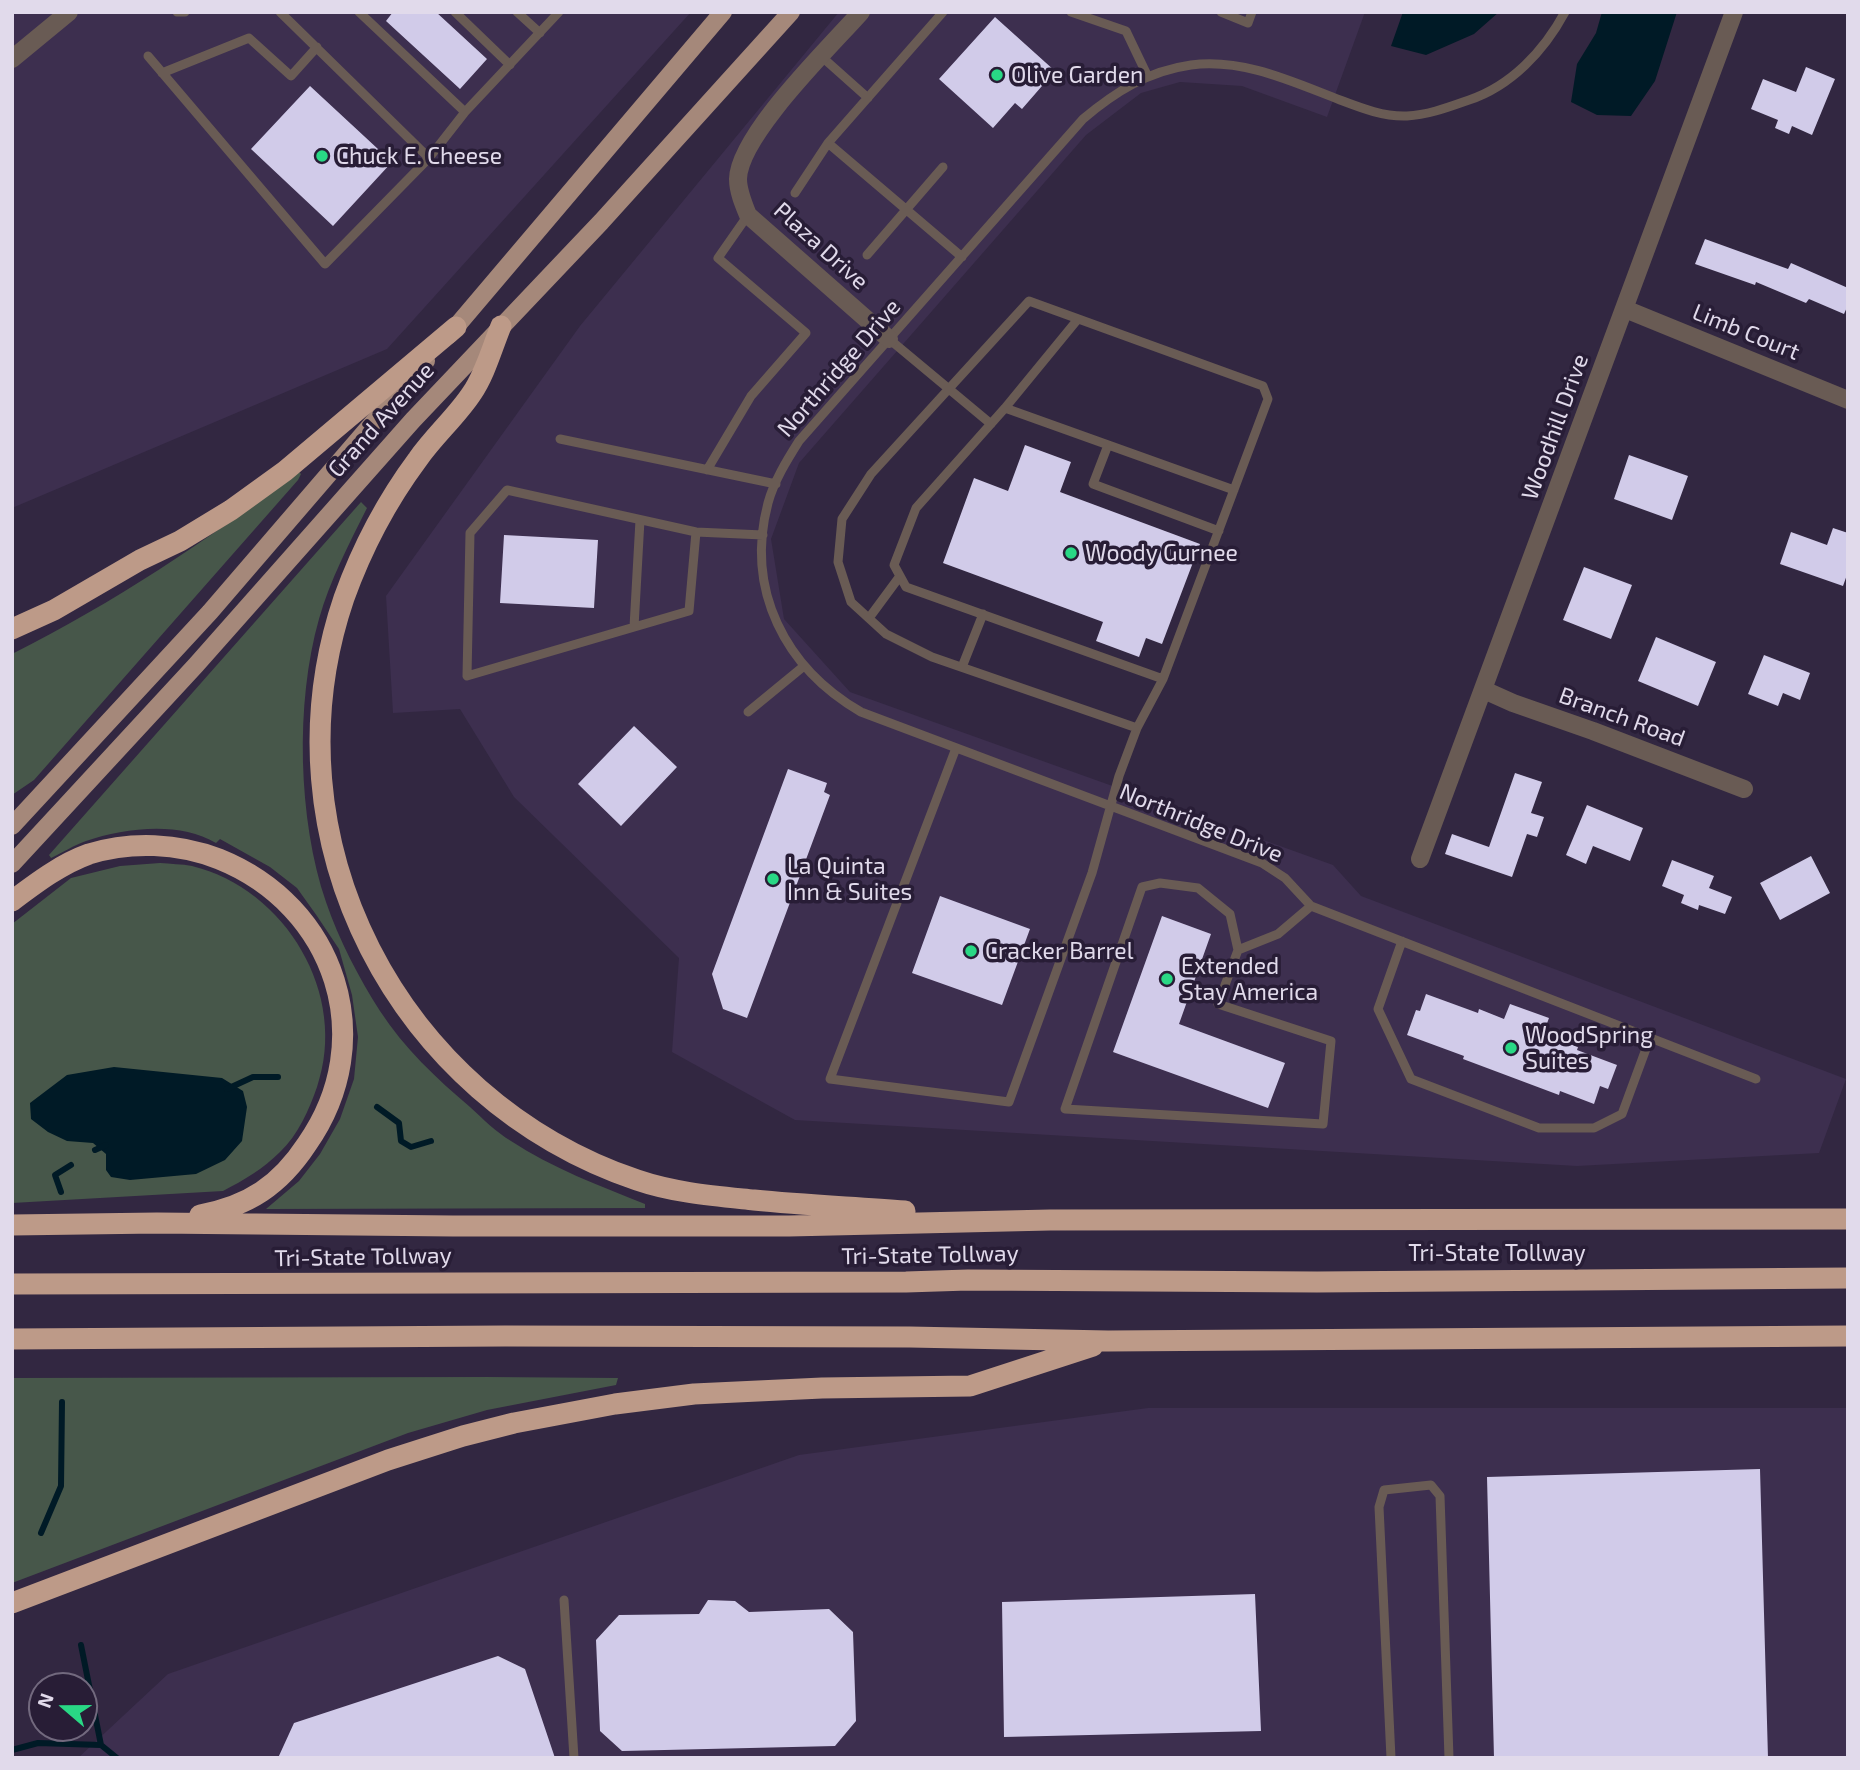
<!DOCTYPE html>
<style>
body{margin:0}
#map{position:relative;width:1860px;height:1770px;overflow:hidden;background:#322741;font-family:"Exo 2",sans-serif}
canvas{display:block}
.frame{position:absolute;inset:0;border:14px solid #e1daeb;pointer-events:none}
.north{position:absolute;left:28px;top:1672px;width:70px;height:70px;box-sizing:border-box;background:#281d36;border:2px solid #72697e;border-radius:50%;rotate:290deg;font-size:19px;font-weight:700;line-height:28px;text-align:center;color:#e1daeb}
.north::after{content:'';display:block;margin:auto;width:24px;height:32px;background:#29d885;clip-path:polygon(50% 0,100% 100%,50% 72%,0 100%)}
</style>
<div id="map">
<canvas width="1860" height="1770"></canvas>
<div class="frame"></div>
<div class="north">N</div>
</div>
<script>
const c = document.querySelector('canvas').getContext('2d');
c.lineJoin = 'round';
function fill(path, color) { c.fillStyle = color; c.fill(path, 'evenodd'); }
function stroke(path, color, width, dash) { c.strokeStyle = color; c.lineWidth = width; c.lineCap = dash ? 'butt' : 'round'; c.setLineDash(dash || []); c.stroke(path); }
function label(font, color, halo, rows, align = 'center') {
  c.font = font + ' "Exo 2",sans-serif'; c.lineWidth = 7; c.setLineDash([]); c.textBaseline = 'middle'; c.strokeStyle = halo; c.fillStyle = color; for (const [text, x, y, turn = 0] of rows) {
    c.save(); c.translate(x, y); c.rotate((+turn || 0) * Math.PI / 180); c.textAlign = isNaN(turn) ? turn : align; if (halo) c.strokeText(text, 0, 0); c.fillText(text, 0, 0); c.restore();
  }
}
const built = new Path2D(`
 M12,12H691L387,349L12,508Z
 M839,12H1365L1327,117L1242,86L1180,82L1141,93L1086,135L799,463L771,539L784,619L850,692L1333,865L1361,896L1846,1079L1819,1153L1577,1166L795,1120L672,1052L679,958L514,797L460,709L393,713L386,596L580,326Z
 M1148,1408H1848V1758H78L168,1674L799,1455Z`);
const green = new Path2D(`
 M299,472L301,474L298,480L34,780L12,795V654C114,603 207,540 299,472Z
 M361,502L367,508C349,544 330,580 319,619C295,703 298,820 326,902C339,940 359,978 380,1011C404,1048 437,1079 470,1107C483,1119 496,1132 511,1141C552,1168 600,1186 645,1204V1208L266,1209L299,1181L320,1154L340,1119L354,1079L358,1037L352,995L339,949L317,916L297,888L270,867L220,839L216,843C179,821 125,828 86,841C74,845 62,853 51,858L49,855Z
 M160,863C170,864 182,864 192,866C286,889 349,995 317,1087C309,1110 298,1135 280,1152C263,1169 244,1180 223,1191L12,1203V924L71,878L120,866Z
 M487,1377L618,1378L616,1385L487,1410L408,1433L12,1583V1378Z`);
const water = new Path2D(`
 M1403,12H1499L1474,34L1426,55L1391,46Z
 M1602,12H1677L1655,81L1631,116L1597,115L1571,102L1577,64L1596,33Z
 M114,1067L222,1078L243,1091L247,1107L242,1141L225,1160L196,1174L130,1180L111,1177L106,1170V1154L93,1143L67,1141L48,1132L31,1119L30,1103L67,1075Z`);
const stream = new Path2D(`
 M227,1089L253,1077H278
 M377,1107L399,1123L401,1141L411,1147L431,1141
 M95,1150L106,1145
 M61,1192L55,1175L71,1165
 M41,1533L61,1486L62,1402
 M81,1645L101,1745
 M12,1750L38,1743L101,1745L117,1758`);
const building = new Path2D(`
 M393,12H436L487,59L460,89L386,21Z
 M995,17L1055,71L1022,109L1015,103L993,128L939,79Z
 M1806,67L1835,79L1812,135L1792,126L1789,134L1775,128L1778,120L1751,109L1763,79L1796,92Z
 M310,86L392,162L333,226L251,149Z
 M1705,239L1788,269L1791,263L1848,288V305L1844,314L1809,299L1806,303L1756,282L1755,285L1695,264Z
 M1025,445L1071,462L1060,492L1200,544L1162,644L1146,638L1139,657L1096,641L1103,622L943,563L974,478L1008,491Z
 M1629,455L1688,476L1672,520L1614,499Z
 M1833,528L1848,533V572L1843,586L1780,564L1791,532L1827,545Z
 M504,535L598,540L594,608L500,603Z
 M1584,567L1632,585L1611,639L1563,620Z
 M1656,637L1716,662L1698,706L1638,681Z
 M1764,655L1810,673L1800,700L1783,693L1778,706L1748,694Z
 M634,726L677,767L621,826L578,784Z
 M788,769L827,783L824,792L830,795L747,1018L723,1009L712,974Z
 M1515,773L1542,782L1531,813L1544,817L1537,837L1527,834L1512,877L1445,854L1452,834L1489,847Z
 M1587,805L1643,828L1630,861L1593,846L1586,864L1566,855Z
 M1811,856L1830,893L1780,920L1760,883Z
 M1672,860L1714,876L1709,888L1732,897L1725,914L1699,905L1698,910L1681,903L1684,895L1662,886Z
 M940,896L1030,929L1002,1005L912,973Z
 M1162,916L1211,934L1179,1024L1285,1063L1268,1108L1113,1052Z
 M1426,994L1478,1013L1479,1009L1504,1019L1510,1004L1549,1018L1543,1034L1578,1047L1577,1050L1617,1065L1608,1089L1600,1086L1594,1104L1560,1091L1559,1095L1463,1059L1464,1056L1407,1035L1416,1010L1420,1011Z
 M1760,1469L1768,1758H1494L1487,1477Z
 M1255,1594L1261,1731L1004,1737L1002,1602Z
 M708,1600L735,1601L749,1612L829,1609L853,1632L856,1721L835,1746L622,1751L600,1731L596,1640L619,1615L699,1614Z
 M498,1656L525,1669L555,1758H278L294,1723Z`);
const service = new Path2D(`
 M177,12H185
 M280,12L429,158
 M359,12L465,112
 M455,12L510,65
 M517,12L540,33
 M1071,12L1126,31L1148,77
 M1221,12L1248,23L1252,12
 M1565,12C1544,51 1511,86 1469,100C1449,107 1428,115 1407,116C1384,117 1361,108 1340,100C1293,82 1243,58 1191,65C1148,71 1115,92 1083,119L799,441C787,460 774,481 768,503C745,590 785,668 861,712L1262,863L1285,878L1311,906L1756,1079
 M148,56L325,264L429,158L465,112L559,12
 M822,57L868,98
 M162,73L249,38L291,76L317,47
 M828,143L962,257
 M795,193L828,143L943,12
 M867,255L943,167
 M1078,319L1005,408L916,508L894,565L906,587L1163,679
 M889,339L991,424
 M1005,408L1234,490
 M560,439L776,484
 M1108,445L1093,484L1219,531
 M707,470L751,396L806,333L718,258L748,215
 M696,532L689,611L467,676L470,533L507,490L696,532L763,535
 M869,618L900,576
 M634,627L640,520
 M962,667L983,614
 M748,712L804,666
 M956,748L830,1079L1009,1102L1092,873L1119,776L1137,728L1163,679L1268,399L1263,386L1029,301L871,474L842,519L838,562L851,602L886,634L932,657L1137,728
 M1160,883L1198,888L1230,914L1238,950L1218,1004L1331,1041L1323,1124L1065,1109L1142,887Z
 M1402,941L1378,1009L1411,1079L1539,1128H1594L1622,1114L1650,1038
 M1238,950L1278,934L1311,906
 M564,1600L574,1758
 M1391,1758L1379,1507L1384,1490L1431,1485L1440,1496L1449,1758`);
const minor = new Path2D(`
 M861,12C830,47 739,135 738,179C738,191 743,203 748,215L889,339
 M12,59L69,12
 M1625,309L1848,400
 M1484,690L1513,703L1593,731L1744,789
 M1420,859L1734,12`);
const primary = new Path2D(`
 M449,335L723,12
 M12,826L210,612L426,361
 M12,864L196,665L413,420L601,222L791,12`);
const motorway = new Path2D(`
 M501,326C492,348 485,374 472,393C457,416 434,436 418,459C386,502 362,548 344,598C262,839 398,1099 637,1180C675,1193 715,1196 754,1200C804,1205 854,1207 905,1211
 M12,629L54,610L140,560L180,541L231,510L285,471L456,327
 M12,901C36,883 61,864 89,854C131,841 178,843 219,859C336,906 380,1040 307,1144C280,1185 249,1206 200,1215
 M12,1225L157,1223L453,1226H789L1050,1220L1848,1219
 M12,1284L906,1282L968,1280L1317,1282L1848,1278
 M12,1339L505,1336L910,1337L1108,1341L1848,1336
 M12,1603L388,1460L463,1436L514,1423L615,1404L694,1394L822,1388L970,1386L1093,1346`);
const markers = [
 [997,75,7,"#29d885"],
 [322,156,7,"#29d885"],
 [1071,553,7,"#29d885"],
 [773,879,7,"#29d885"],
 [971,951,7,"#29d885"],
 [1167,979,7,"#29d885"],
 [1511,1048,7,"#29d885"]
];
const poiNames = [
 ["Olive Garden",1011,75],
 ["Chuck E. Cheese",336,156],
 ["Woody Gurnee",1085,553],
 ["La Quinta",787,866],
 ["Inn & Suites",787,892],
 ["Cracker Barrel",985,951],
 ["Extended",1181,966],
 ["Stay America",1181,992],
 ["WoodSpring",1525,1035],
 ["Suites",1525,1061]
];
const streetNames = [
 ["Plaza Drive",821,246,42],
 ["Limb Court",1746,332,22],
 ["Northridge Drive",839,368,-49],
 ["Grand Avenue",381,420,-48],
 ["Woodhill Drive",1555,427,-70],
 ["Branch Road",1622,717,20],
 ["Northridge Drive",1201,823,22],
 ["Tri-State Tollway",1497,1253],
 ["Tri-State Tollway",930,1255,-1],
 ["Tri-State Tollway",363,1257,-1]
];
fill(built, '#3d2f4f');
fill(green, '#47574a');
fill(water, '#001a26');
stroke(stream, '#001a26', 6);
fill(building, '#d1cbe9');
stroke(service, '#695b54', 9);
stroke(minor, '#695b54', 18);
stroke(primary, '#a5887a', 18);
stroke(motorway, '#bd9a88', 21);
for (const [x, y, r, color] of markers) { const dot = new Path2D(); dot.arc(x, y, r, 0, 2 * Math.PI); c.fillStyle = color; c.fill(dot); stroke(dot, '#281d36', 2.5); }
label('23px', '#e1daeb', '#281d36', poiNames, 'left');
label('23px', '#e1daeb', '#281d36', streetNames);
</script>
